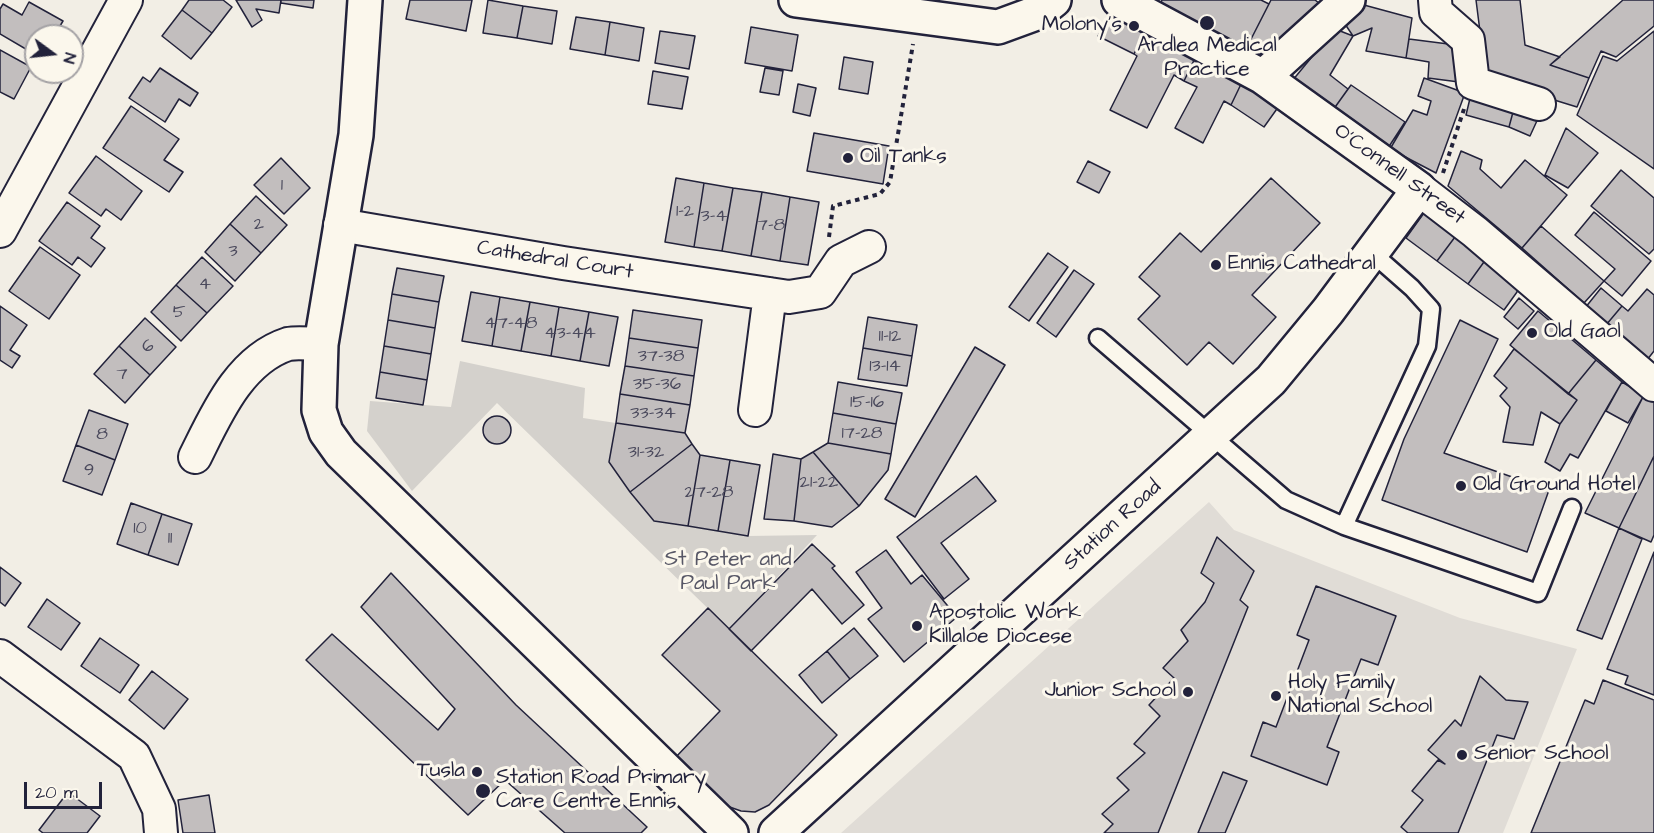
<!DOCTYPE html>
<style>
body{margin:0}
#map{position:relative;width:1654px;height:833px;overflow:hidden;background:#f2eee5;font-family:"Architects Daughter",sans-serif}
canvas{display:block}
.north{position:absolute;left:24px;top:24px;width:60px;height:60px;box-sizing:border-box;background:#fbf7ec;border:2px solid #a4a2a5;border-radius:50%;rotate:105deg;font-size:16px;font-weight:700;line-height:24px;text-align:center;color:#22223b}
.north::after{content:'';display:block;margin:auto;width:21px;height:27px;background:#22223b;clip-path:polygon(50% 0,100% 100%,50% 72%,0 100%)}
.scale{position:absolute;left:24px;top:782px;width:78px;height:27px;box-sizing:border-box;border:3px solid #22223b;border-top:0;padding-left:8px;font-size:18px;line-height:21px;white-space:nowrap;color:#22223b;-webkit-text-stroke:4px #fbf7ec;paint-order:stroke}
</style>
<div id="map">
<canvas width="1654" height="833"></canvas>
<div class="north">N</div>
<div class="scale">20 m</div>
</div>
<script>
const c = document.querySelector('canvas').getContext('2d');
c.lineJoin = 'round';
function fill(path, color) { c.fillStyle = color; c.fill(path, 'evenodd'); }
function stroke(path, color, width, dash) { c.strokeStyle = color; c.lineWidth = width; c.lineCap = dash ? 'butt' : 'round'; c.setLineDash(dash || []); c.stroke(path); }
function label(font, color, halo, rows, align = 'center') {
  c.font = font + ' "Architects Daughter",sans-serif'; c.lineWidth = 6; c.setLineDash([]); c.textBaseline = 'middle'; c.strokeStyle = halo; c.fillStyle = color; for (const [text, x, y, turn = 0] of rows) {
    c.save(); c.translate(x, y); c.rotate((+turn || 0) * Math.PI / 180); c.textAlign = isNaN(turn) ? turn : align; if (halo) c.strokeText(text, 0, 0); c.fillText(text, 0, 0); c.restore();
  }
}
const built = new Path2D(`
 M1209,502L1234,530L1460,618L1577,649L1503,833H841Z`);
const green = new Path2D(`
 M460,361L585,388L583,418L616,423L610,462L654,521L748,536L817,535L729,629L497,403L412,491L367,431L370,401L451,407Z`);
const building = new Path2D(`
 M189,0H223L232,7L212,33L182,10Z
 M236,0H281L279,13L256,9L262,20L252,27Z
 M281,0H314L313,8L281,3Z
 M410,0H472L466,31L406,19Z
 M488,0L523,6L517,38L483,33Z
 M1162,0H1261L1269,4L1247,47L1159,7Z
 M1271,0H1315L1324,7L1269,57L1247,47Z
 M1476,0H1520L1525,45L1560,57L1550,65L1589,78L1577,107L1486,79Z
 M1623,0H1654V26L1616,57L1601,51L1589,78L1550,65Z
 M29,2L63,21L54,36H36V55L0,34V9L3,4L22,15Z
 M1364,5L1412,18L1406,58L1366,51L1372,28L1353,36L1343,21Z
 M523,6L557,11L552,44L517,38Z
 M182,10L212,33L191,59L162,36Z
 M1111,12L1146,30L1134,54L1098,36Z
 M576,17L610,22L605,55L570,49Z
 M610,22L644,28L639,61L605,55Z
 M751,27L798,35L792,71L745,63Z
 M1335,29L1353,36L1330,75L1348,89L1333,110L1292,81Z
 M1146,30L1196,56L1184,81L1174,75L1147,128L1110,110L1137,56L1134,54Z
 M660,31L695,36L689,69L655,63Z
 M1654,31V169L1577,115L1603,56L1617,61Z
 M1409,39L1464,46L1459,82L1428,78L1429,62L1406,58Z
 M0,50L31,67L14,99L0,92Z
 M1196,56L1243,80L1231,105L1224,101L1203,143L1175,128L1197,87L1184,81Z
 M844,57L873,62L868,94L839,89Z
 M160,68L198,93L190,106L179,99L165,122L129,98L143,77L150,82Z
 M765,68L783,71L779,95L760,92Z
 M653,71L688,77L682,109L648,104Z
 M1424,78L1465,93L1436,173L1390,149L1413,110L1427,115L1431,101L1418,96Z
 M1243,80L1279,106L1264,127L1231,105Z
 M798,84L816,88L810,116L793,112Z
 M1351,85L1405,122L1388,148L1333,110Z
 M1472,90L1516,101L1509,127L1466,115Z
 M1516,101L1541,112L1530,136L1509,127Z
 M131,106L179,139L164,160L183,172L169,192L103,148Z
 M1566,128L1598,153L1568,188L1545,175Z
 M814,133L889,146L883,184L807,171Z
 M1461,151L1482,160L1480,169L1501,188L1525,160L1567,195L1522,248L1448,186Z
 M96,156L142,191L121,220L106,209L101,216L69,193Z
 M281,158L310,188L284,214L254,185Z
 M1088,161L1110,172L1099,193L1077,182Z
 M1621,170L1654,198V249L1649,254L1591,206Z
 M676,178L704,183L694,247L665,242Z
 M1271,178L1320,223L1252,295L1276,317L1233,364L1209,342L1187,365L1138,319L1160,296L1139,277L1180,233L1201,252Z
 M704,183L733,188L722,251L694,247Z
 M733,188L762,192L751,256L722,251Z
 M762,192L790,197L780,261L751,256Z
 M256,196L287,225L261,253L230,224Z
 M790,197L819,202L808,265L780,261Z
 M67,202L100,226L91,238L105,248L91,267L78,257L72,265L39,241Z
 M1426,210L1458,233L1437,261L1406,238Z
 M1594,212L1651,261L1622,296L1604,281L1615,269L1575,235Z
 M230,224L261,253L235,281L205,252Z
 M1541,226L1604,281L1584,303L1522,248Z
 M1458,233L1489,255L1468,284L1437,261Z
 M40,247L80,275L49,319L9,291Z
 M1048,253L1068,267L1029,321L1009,307Z
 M1489,255L1518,279L1517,292L1504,310L1468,284Z
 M202,257L233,286L207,313L176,285Z
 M397,268L444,276L439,302L392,294Z
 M1074,270L1094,284L1056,337L1037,323Z
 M176,285L207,313L181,341L151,312Z
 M1601,288L1622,306L1606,325L1585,308Z
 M1647,289L1654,295V351L1647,360L1606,325L1622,306L1628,311Z
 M471,292L500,297L492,346L462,341Z
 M392,294L439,302L435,328L388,320Z
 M500,297L530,302L521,351L492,346Z
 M1519,298L1534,311L1518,329L1504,317Z
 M530,302L559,307L551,356L521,351Z
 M0,306L27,325L10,350L20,356L12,368L0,360Z
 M559,307L589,312L580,361L551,356Z
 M633,310L702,320L698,348L629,338Z
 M1538,311L1596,360L1568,394L1510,345Z
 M589,312L618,317L609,366L580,361Z
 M868,317L917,325L912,356L863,348Z
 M145,318L176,347L150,375L119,346Z
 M388,320L435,328L431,354L384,346Z
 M1460,320L1498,339L1444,453L1549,490L1527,552L1382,500L1404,439Z
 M629,338L698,348L694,376L625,366Z
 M119,346L150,375L125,403L94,374Z
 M384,346L431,354L427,380L380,372Z
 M975,347L1005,365L915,517L885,499Z
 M863,348L912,356L907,386L858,379Z
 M1514,349L1577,400L1560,424L1541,412L1533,445L1503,442L1510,407L1500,396L1507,388L1494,376Z
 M1596,360L1622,382L1578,458L1570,454L1560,471L1545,462L1560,424L1577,400L1568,394Z
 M625,366L694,376L690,405L620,394Z
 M380,372L427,380L423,405L376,398Z
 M838,382L902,393L896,424L833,413Z
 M1622,382L1644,395L1628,423L1606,411Z
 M620,394L690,405L685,433L616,423Z
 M1644,395L1654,401V456L1619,528L1585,513Z
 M89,410L128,424L115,460L76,445Z
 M833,413L896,424L891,454L828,443Z
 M483 430a14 14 0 1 1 28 0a14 14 0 1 1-28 0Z
 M616,423L685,433L692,444L630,492L609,462Z
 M828,443L891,454L888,470L859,506L813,452Z
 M692,444L700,455L688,526L654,521L630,492Z
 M76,445L115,460L102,495L63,481Z
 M813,452L859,506L832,527L794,521L801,459Z
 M773,454L801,459L794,521L764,519Z
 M700,455L730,460L718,531L688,526Z
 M1654,456V535L1651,542L1619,528Z
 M730,460L760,465L748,536L718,531Z
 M976,476L996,501L941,543L969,579L944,599L897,537Z
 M131,503L162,514L148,555L117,544Z
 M162,514L192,524L178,565L148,555Z
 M1619,528L1642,539L1602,639L1577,630Z
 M1217,537L1254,571L1240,600L1248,607L1158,833H1104L1113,824L1102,814L1129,790L1117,778L1145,753L1134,744L1160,716L1149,705L1174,678L1163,668L1188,641L1181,630L1205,602L1214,583L1201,573Z
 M812,544L835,566L832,568L864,605L842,624L812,589L751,651L729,629Z
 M886,550L911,584L922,575L957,617L904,662L868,619L882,608L856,572Z
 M1654,552V695L1625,684L1628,676L1607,669Z
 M0,567L21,583L5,606L0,602Z
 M391,573L516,705L647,827L641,833H565L505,780L468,815L306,660L332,634L438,730L455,709L361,607Z
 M1316,586L1396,616L1378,665L1361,659L1327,747L1339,752L1327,785L1251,756L1263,722L1276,727L1309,640L1297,635Z
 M47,599L80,623L61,650L28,627Z
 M708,608L837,735L769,805L755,812L741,811L724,805L674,759L720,711L662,655Z
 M854,628L878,656L850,679L827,651Z
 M100,638L139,665L120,693L81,666Z
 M827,651L850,679L822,703L799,675Z
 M152,671L188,699L164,729L129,700Z
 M1480,676L1506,700L1528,702L1514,739L1497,735L1458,833H1408L1401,827L1423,800L1412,791L1438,760L1445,764L1428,750L1455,720L1461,726Z
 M1603,680L1654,700V833H1531L1585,700L1594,704Z
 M1223,772L1247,781L1225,833H1198Z
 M68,792L100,816L87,833H43L39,830Z
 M209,795L215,833H183L178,800Z`);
const path = new Path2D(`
 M1443,173L1464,109
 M829,237L833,206L880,194L890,182L913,44`);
const lane = new Path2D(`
 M1098,338L1286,500L1344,526L1538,593L1572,508
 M1344,526L1427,346L1431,309L1412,288L1371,252`);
const street = new Path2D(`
 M1435,0L1436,12L1468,40L1473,83L1539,104
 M1419,189L1475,232L1654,385
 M340,225L563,263L789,297L820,292L841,261L869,247
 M0,231L126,0
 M755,410L770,294
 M195,457C216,415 239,360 288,344C298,342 311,344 321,344
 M0,656L134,756L159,809L161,833`);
const secondary = new Path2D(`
 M365,0L356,135L321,344L319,410L326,432L341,453L731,833
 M796,0L998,27L1039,12L1054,0
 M1263,77L1348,0
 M776,833L1271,380L1328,311L1419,189L1263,77L1119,0`);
const markers = [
 [1207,23,8,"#22223b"],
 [1134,26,6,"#22223b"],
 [848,158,6,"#22223b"],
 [1216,265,6,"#22223b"],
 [1532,333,6,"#22223b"],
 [1461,486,6,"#22223b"],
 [917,626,6,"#22223b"],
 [1188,692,6,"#22223b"],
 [1276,696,6,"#22223b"],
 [1462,755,6,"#22223b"],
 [477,772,6,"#22223b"],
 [483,791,8,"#22223b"]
];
const numberNames = [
 ["1",282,186],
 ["1-2",685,212],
 ["3-4",714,217],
 ["2",259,225],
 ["7-8",771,226],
 ["3",233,252],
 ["4",205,285],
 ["5",179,313],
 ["47-48",511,324],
 ["43-44",570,334],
 ["11-12",890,337],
 ["6",148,347],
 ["37-38",661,357],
 ["13-14",885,367],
 ["7",122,375],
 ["35-36",657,385],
 ["15-16",867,403],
 ["33-34",653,414],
 ["17-28",862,434],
 ["8",102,435],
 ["31-32",646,453],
 ["9",89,471],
 ["21-22",819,483],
 ["27-28",709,493],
 ["10",140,529],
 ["11",170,539]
];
const poiNames = [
 ["Molony's",1122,26,"right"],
 ["Ardlea Medical",1207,47,"center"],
 ["Practice",1207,71,"center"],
 ["Oil Tanks",860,158],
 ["Ennis Cathedral",1228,265],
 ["Old Gaol",1544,333],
 ["Old Ground Hotel",1473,486],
 ["Apostolic Work",929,614],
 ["Killaloe Diocese",929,638],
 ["Holy Family",1288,684],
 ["National School",1288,708],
 ["Junior School",1176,692,"right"],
 ["Senior School",1474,755],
 ["Tusla",465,772,"right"],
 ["Station Road Primary",496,779],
 ["Care Centre Ennis",496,803]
];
const streetNames = [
 ["O'Connell Street",1399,175,36],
 ["Cathedral Court",555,261,9],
 ["Station Road",1113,526,-42]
];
const parkNames = [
 ["St Peter and",728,561],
 ["Paul Park",728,585]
];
fill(built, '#e0dcd6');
fill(green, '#d4d1cc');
fill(building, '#c2bebe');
stroke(building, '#22223b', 1.5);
stroke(lane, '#22223b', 21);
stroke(street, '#22223b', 36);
stroke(secondary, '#22223b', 38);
stroke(path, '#22223b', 4, [4.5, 4.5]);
stroke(lane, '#fbf7ec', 16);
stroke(street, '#fbf7ec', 32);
stroke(secondary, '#fbf7ec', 33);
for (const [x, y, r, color] of markers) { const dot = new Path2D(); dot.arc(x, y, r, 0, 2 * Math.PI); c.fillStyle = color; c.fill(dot); stroke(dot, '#fbf7ec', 2); }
label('18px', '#4a495c', null, numberNames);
label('21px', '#22223b', '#fbf7ec', poiNames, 'left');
label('21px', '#22223b', '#fbf7ec', streetNames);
label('21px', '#575766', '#fbf7ec', parkNames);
</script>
